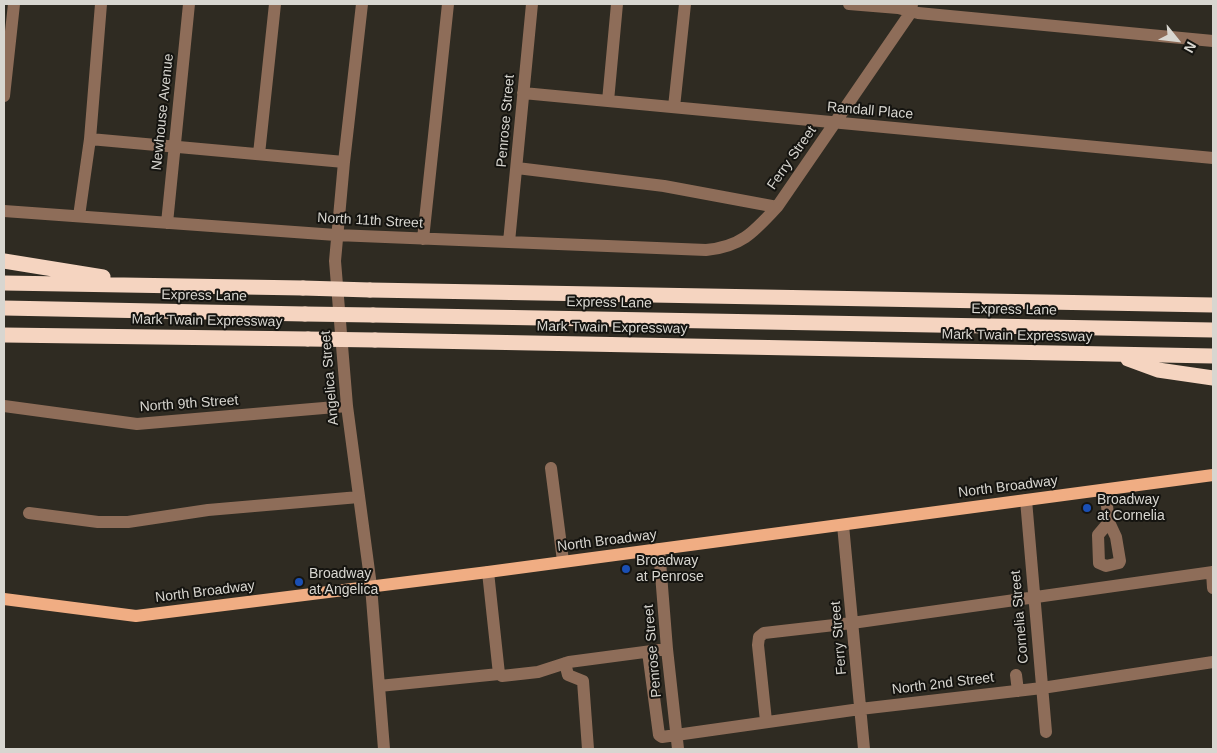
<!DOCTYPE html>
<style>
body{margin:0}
#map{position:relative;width:1217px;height:753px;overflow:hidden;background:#2f2b22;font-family:Helvetica,sans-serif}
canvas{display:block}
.frame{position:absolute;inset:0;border:5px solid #d8d6d0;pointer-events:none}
.north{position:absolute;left:1152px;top:15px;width:50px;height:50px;-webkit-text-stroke:4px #151410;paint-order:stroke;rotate:119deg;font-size:14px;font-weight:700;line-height:20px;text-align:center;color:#d8d6d0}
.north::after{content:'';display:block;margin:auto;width:18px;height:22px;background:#d8d6d0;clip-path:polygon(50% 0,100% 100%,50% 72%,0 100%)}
</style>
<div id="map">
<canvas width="1217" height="753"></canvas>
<div class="frame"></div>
<div class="north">N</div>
</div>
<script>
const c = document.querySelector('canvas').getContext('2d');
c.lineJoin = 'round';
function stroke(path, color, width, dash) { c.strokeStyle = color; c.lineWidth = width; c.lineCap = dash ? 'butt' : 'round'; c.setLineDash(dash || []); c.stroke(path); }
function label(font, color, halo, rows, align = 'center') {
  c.font = font + ' Helvetica,sans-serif'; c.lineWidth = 4; c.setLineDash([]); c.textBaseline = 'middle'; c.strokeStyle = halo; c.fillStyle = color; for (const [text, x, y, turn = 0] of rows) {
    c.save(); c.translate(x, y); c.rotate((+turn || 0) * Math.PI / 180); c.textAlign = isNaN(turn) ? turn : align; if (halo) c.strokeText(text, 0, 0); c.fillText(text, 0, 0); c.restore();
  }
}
const minor = new Path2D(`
 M101,4L90,139L344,162
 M362,4L344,162L335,261L347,406L371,586L384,749
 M849,4L898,8L918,13L1213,41
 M523,93L1213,158
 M4,96L14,4
 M608,101L617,4
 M674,107L685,4
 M259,154L275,4
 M517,168L664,186L777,207
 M4,211L336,235L706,250C741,247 754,232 777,207L911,12L912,4
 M79,216L90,139
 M167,223L189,4
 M423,239L448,4
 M509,242L532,4
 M4,406L137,424L347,406
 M551,468L563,561
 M1105,490L1109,522
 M1026,500L1046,732
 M29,513L98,522H128L208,510L359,497
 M1109,522L1116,537L1120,561L1119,563L1106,566L1099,563L1098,535Z
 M843,525L864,749
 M659,549L667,649L678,749
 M1212,572L1213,588
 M648,652L659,735L662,737L860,709L1042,688L1213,662
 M565,663L568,675L583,681L588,749
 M499,674L502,676L538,672L569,662L667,649
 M1016,675L1018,691
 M379,686L499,674L488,572
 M766,721L758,645L759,637L764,633L852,623L1213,572`);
const major = new Path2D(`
 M4,599L136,616L488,572L1213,475`);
const highway = new Path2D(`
 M4,261L103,277
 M4,283L303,288
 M370,290L1213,305
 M4,308L305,314
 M373,315L1213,330
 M4,335L308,339
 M375,340L1213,356
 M1128,359L1158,370L1213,378`);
const highwayBridge = new Path2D(`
 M303,288L370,290
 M305,314L373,315
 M308,339L375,340`);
const markers = [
 [1087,508,5,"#1a4fb4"],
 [626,569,5,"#1a4fb4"],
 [299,582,5,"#1a4fb4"]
];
const streetNames = [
 ["Randall Place",870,111,5],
 ["Newhouse Avenue",163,112,-84],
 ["Penrose Street",506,121,-85],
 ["Ferry Street",792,158,-55],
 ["North 11th Street",370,221,3],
 ["Express Lane",204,296,1],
 ["Express Lane",609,303,1],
 ["Express Lane",1014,310,1],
 ["Mark Twain Expressway",207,321,1],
 ["Mark Twain Expressway",612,328,1],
 ["Mark Twain Expressway",1017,336,1],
 ["Angelica Street",330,378,-95],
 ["North 9th Street",189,404,-4],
 ["North Broadway",1008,487,-7],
 ["North Broadway",607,541,-7],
 ["North Broadway",205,592,-7],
 ["Cornelia Street",1020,617,-95],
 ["Ferry Street",839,638,-95],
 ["Penrose Street",653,651,-95],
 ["North 2nd Street",943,684,-7]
];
const poiNames = [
 ["Broadway",1097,500],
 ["at Cornelia",1097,516],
 ["Broadway",636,561],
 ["at Penrose",636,577],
 ["Broadway",309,574],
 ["at Angelica",309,590]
];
stroke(minor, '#8e6d59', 12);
stroke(major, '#f0ad83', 12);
stroke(highway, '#f5d4c0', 15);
stroke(highwayBridge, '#f5d4c0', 15);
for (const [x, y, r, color] of markers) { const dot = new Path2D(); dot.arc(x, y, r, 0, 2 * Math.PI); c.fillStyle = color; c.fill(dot); stroke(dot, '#151410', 2); }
label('14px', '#d8d6d0', '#151410', streetNames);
label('14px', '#d8d6d0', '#151410', poiNames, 'left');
</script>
